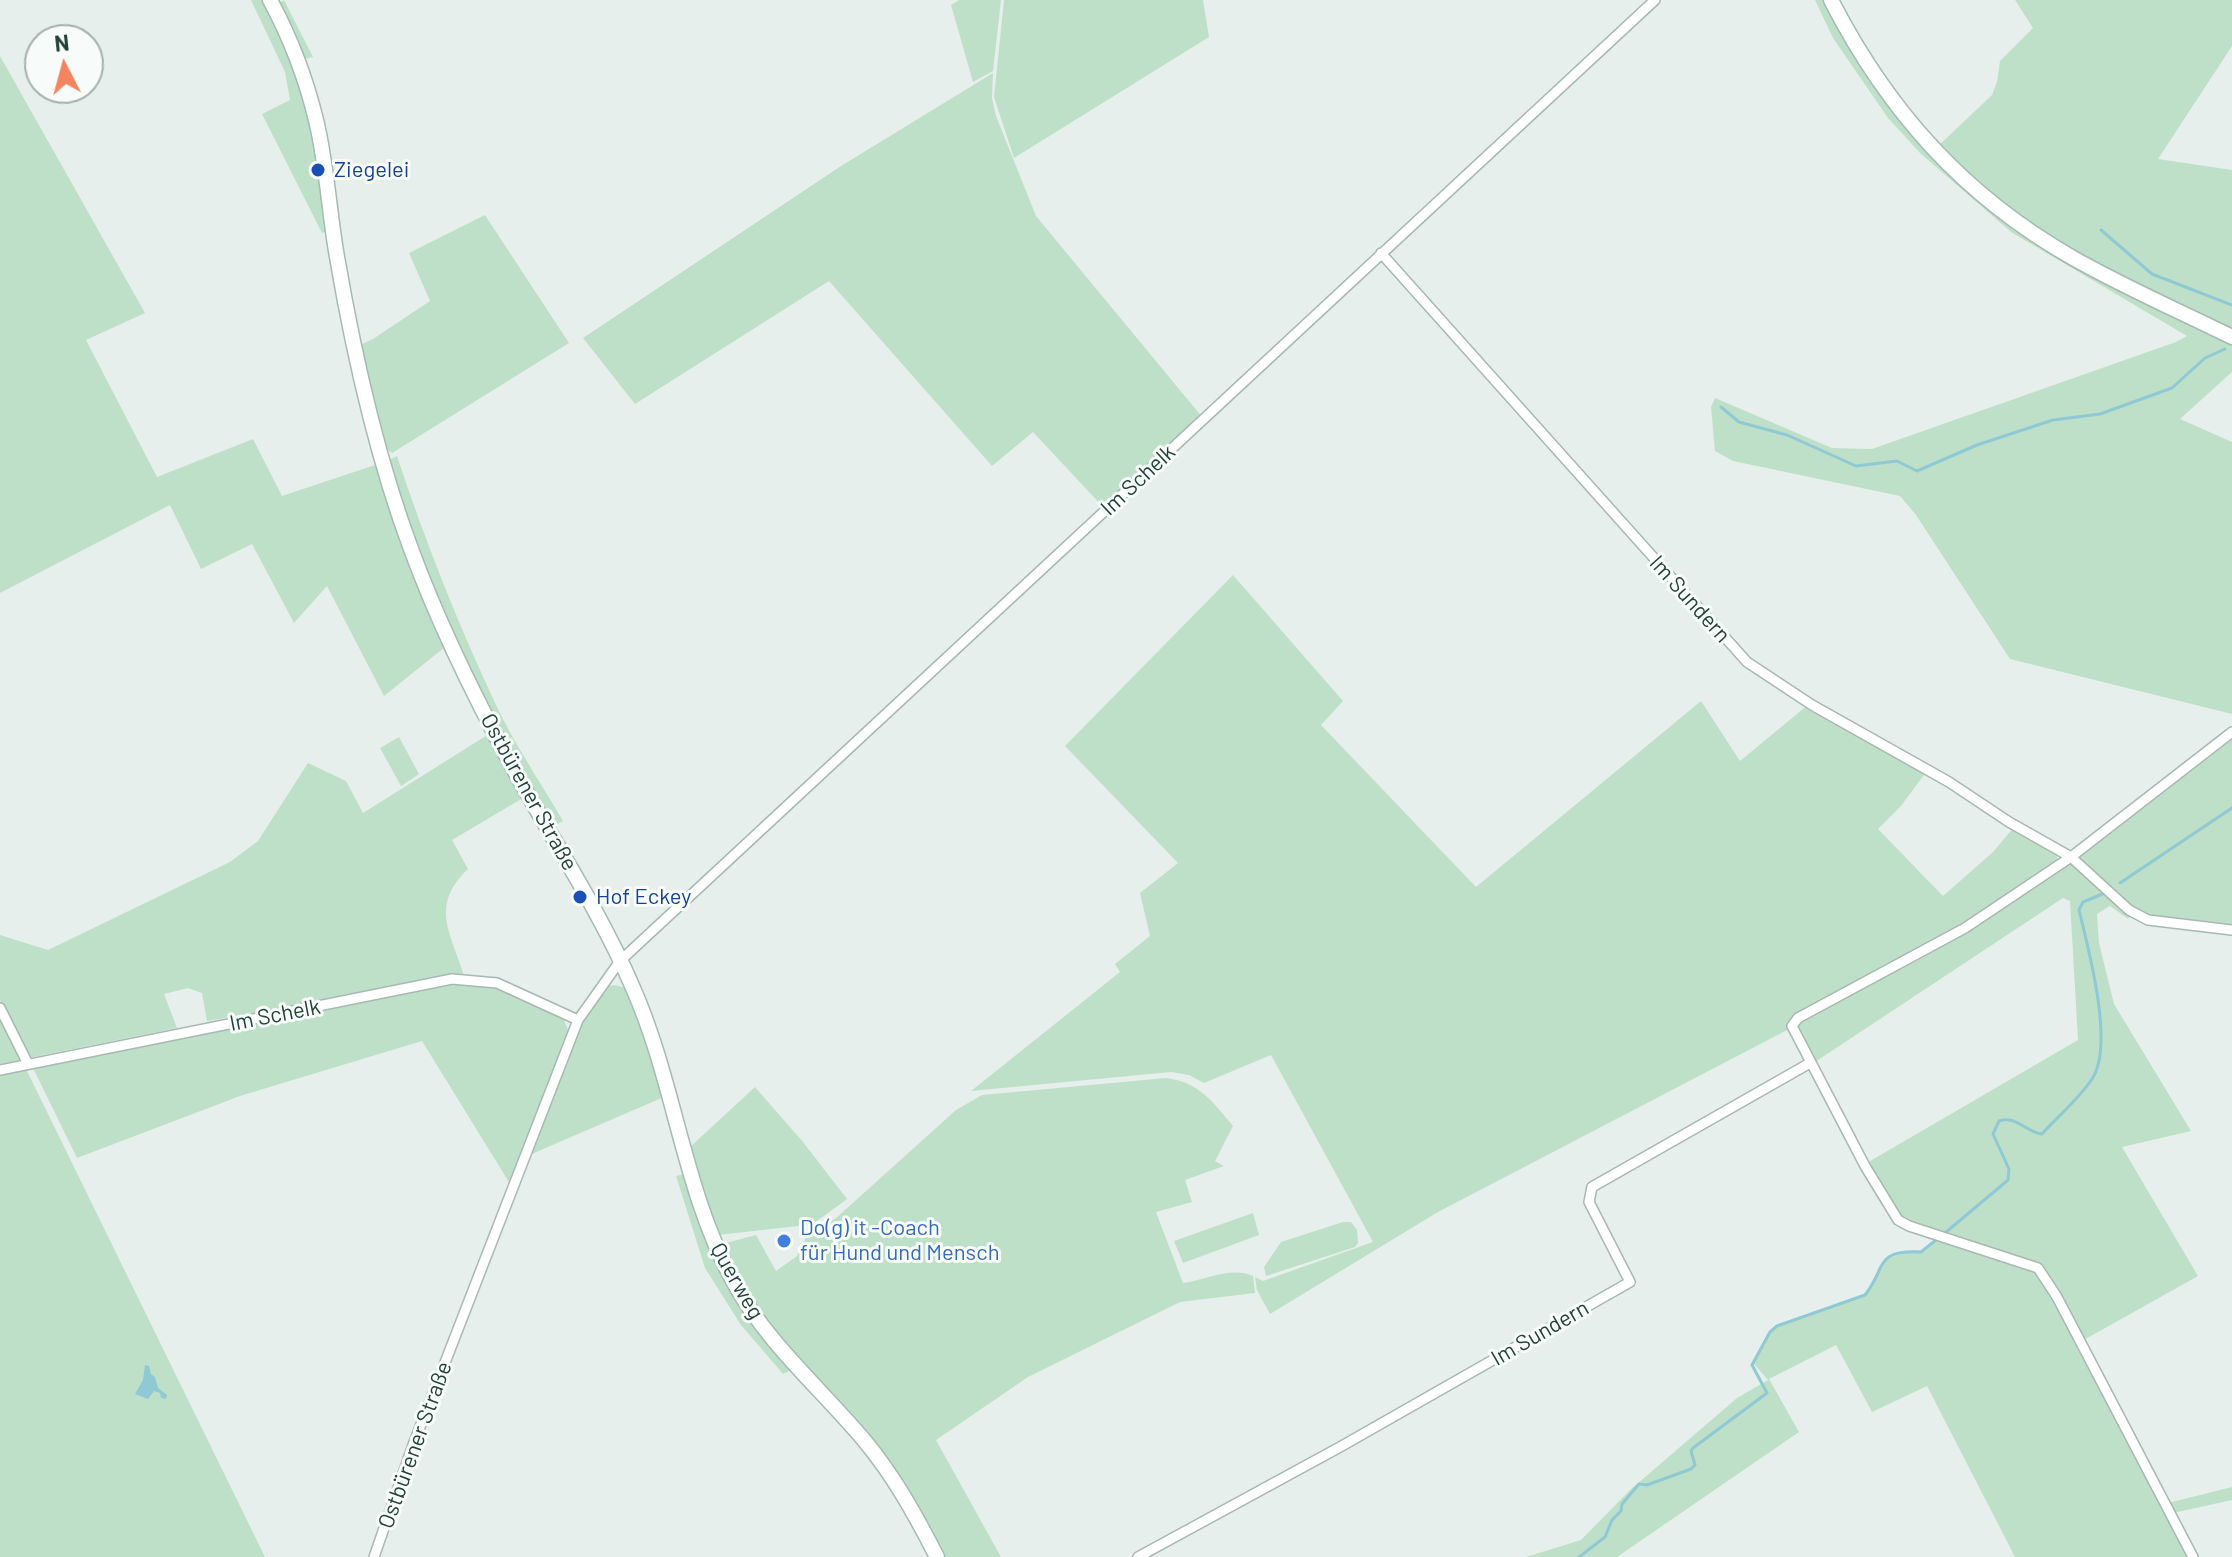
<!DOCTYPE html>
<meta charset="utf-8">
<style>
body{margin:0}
#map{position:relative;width:2232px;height:1557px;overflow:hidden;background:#e6efeb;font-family:Barlow,sans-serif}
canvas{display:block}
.north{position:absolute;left:24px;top:24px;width:80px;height:80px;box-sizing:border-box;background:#f7fbf9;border:2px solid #a3b1ad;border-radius:50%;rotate:354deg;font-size:22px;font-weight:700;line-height:32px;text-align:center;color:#24423a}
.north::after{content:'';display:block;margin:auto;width:28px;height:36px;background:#f4845f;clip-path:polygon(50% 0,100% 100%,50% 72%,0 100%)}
</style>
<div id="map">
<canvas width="2232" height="1557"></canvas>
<div class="north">N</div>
</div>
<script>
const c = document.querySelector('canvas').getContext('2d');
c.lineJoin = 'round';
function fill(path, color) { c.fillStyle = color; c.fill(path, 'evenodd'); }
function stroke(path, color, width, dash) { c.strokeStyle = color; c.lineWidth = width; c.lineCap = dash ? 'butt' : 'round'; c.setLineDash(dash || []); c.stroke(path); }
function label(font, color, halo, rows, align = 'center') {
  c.font = font + ' Barlow,sans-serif'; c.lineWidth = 6; c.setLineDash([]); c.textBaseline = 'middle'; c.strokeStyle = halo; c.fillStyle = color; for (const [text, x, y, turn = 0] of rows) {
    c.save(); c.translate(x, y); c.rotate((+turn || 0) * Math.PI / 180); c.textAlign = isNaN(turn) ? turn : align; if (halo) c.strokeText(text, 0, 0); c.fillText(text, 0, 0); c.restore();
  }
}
const green = new Path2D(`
 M251,0H264L296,70L311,122L331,229L322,233L262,114L290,100L285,72Z
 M284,0L313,57L304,59L279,3Z
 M959,0H1001L993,71L973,82L951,5Z
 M1004,0H1203L1209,37L1014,158L994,97Z
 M1815,0H1825L1867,75L1900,121L1930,152L2071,262L2232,344V372L2180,419L2232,442V714L2010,659L1916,515L1900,496L1733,461L1715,451L1711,407L1715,398L1832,448L1872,449L2176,342L2187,336L2011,232L1920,153L1888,118L1833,38Z
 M2015,0H2232V46L2158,159L2232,170V332L2076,256L1966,176L1936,148L1992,95L1997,82L2000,61L2033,28Z
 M0,56L145,313L86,340L157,477L253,439L282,496L378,464L445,647L384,696L327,586L294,623L252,544L201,569L170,505L0,593Z
 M993,73L992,98L996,116L1036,216L1203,418L1104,508L1033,432L992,466L829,281L635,404L583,338L841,166Z
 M485,215L569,343L392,453L385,448L360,345L373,339L430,301L409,253Z
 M397,456C425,541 458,624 496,705C515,745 541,783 563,821L552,827L457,643L418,547L387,461Z
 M1233,575L1343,701L1321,725L1476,887L1701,701L1740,761L1809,704L1927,771L1901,806L1878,829L1943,896L1993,852L2015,826L2056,851L2058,860L2052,868L1965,927L1797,1018L1791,1028L1438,1212L1270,1314L1257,1290L1255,1277L1263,1281L1373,1242L1271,1055L1204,1083L1189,1075L1171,1072L971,1091L1120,972L1115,964L1150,936L1140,893L1178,863L1065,746Z
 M489,734L523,798L452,840L468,869C430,905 450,932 464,975L347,998L207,1021L202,993L188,988L164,994L177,1028L28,1058L0,1000V935L48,950L230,862L258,841L308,763L346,781L363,813Z
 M2232,736V928L2149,918L2130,908L2074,857Z
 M399,737L419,774L401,786L380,748Z
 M2071,858L2133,913L2128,919L2110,906L2097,914L2099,943L2114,1004L2191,1131L2122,1147L2198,1276L2082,1341L2041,1268L1900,1219L1865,1164L2078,1040L2070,901L2063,898L1812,1064L1793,1026L1798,1019L1965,930Z
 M453,982L497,987L562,1016L570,1034L512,1187L422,1041L240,1096L77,1158L33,1068L148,1041Z
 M615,985L626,988L649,1042L664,1097L527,1156L581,1020L605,987Z
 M0,1012L23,1060L0,1065Z
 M26,1069L265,1557H0V1074Z
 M1166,1078C1199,1082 1213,1102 1233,1126L1215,1161L1224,1166L1185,1180L1192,1202L1156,1212L1183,1283C1205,1280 1231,1266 1253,1276L1255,1293L1180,1302L1028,1377L936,1440L1001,1557H943L764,1316L741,1281L722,1244L756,1235L776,1271L797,1256L809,1231L835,1219L956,1110L982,1095Z
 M755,1087L803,1142L847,1199L817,1221L807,1225L718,1235L689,1148Z
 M684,1174L709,1250L736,1299L791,1370L783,1374L741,1325L705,1268L676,1176Z
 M1253,1213L1259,1235L1183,1263L1174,1241Z
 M1343,1222H1351L1357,1230L1358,1243L1355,1247L1266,1276L1264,1267L1281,1242Z
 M1938,1240L2040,1272L2191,1557H2015L1927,1386L1872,1412L1836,1345L1769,1379L1799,1432L1617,1557H1526L1581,1540L1630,1490L1737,1398L1768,1380L1754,1364L1771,1332L1777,1327L1860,1298L1869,1291L1885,1260L1906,1252L1922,1253Z
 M2232,1487V1500L2173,1513L2168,1503Z`);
const water = new Path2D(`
 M145,1365L149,1366L151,1374L155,1377L158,1388L167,1395L166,1399L161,1398L160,1393L154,1391L148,1399L135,1394L143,1380Z`);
const stream = new Path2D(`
 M2101,230L2152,274L2232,305
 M1721,407L1739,422L1787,435L1856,466L1897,461L1917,471L1977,445L2053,420L2100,414L2172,388L2205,358L2225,349
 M2120,883L2232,808
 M1945,1233L2008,1180L2009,1169L1993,1134L1999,1121C2016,1115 2026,1132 2042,1134C2058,1116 2079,1099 2092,1079C2115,1045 2088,948 2079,910L2083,902L2105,893
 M1579,1557L1605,1537L1612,1520L1621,1511L1622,1504L1639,1484L1647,1485L1691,1469L1695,1465L1691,1451L1693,1448L1767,1393L1752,1365L1770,1332L1777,1326L1865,1295C1887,1267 1874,1250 1921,1252L1936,1240`);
const street = new Path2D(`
 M1381,253L1747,662L1812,705L1949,782L2009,822L2071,857L2129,910L2148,920L2232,930
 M0,1008L28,1064
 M0,1070L452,979L497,983L578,1020
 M374,1557L413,1445L578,1020L620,961L1655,0
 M1138,1557L1340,1447L1630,1282L1589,1202L1592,1187L1810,1063
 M2193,1557L2057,1297L2038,1268L1909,1226L1898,1220L1865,1166L1792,1026L1798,1018L1965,928L2071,857L2232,732`);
const secondary = new Path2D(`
 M270,0C290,37 306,79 316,120C327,165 329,212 337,257C354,356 376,455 411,549C439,625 475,698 513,768C553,841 600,911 633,988C675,1083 683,1189 733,1281C766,1342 820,1388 864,1440C894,1476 916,1516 937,1557
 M1831,0C1888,111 1964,196 2073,258C2124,287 2179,311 2232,337`);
const markers = [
 [318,170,8,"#1a4fb4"],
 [580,897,8,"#1a4fb4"],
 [784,1241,8,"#3f7fe0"]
];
const transitNames = [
 ["Ziegelei",334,170],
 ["Hof Eckey",596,897]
];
const streetNames = [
 ["Im Schelk",1138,480,-43],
 ["Im Sundern",1690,599,48],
 ["Ostbürener Straße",529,792,61],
 ["Im Schelk",275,1015,-11],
 ["Querweg",737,1281,60],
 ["Im Sundern",1540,1333,-30],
 ["Ostbürener Straße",415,1445,-70]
];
const shopNames = [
 ["Do(g) it -Coach",800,1228],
 ["für Hund und Mensch",800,1253]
];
fill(green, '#bfe0c8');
fill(water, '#8ec9d4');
stroke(stream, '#8ec9d4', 3);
stroke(street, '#a8b8b2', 12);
stroke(secondary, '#a4bbb3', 17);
stroke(street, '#fff', 9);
stroke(secondary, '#fff', 14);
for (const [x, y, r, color] of markers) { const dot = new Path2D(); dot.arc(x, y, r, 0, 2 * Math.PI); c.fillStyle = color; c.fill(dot); stroke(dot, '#f7fbf9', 3); }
label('22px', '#164399', '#f7fbf9', transitNames, 'left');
label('22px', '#24423a', '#f7fbf9', streetNames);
label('22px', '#366cbe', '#f7fbf9', shopNames, 'left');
</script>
